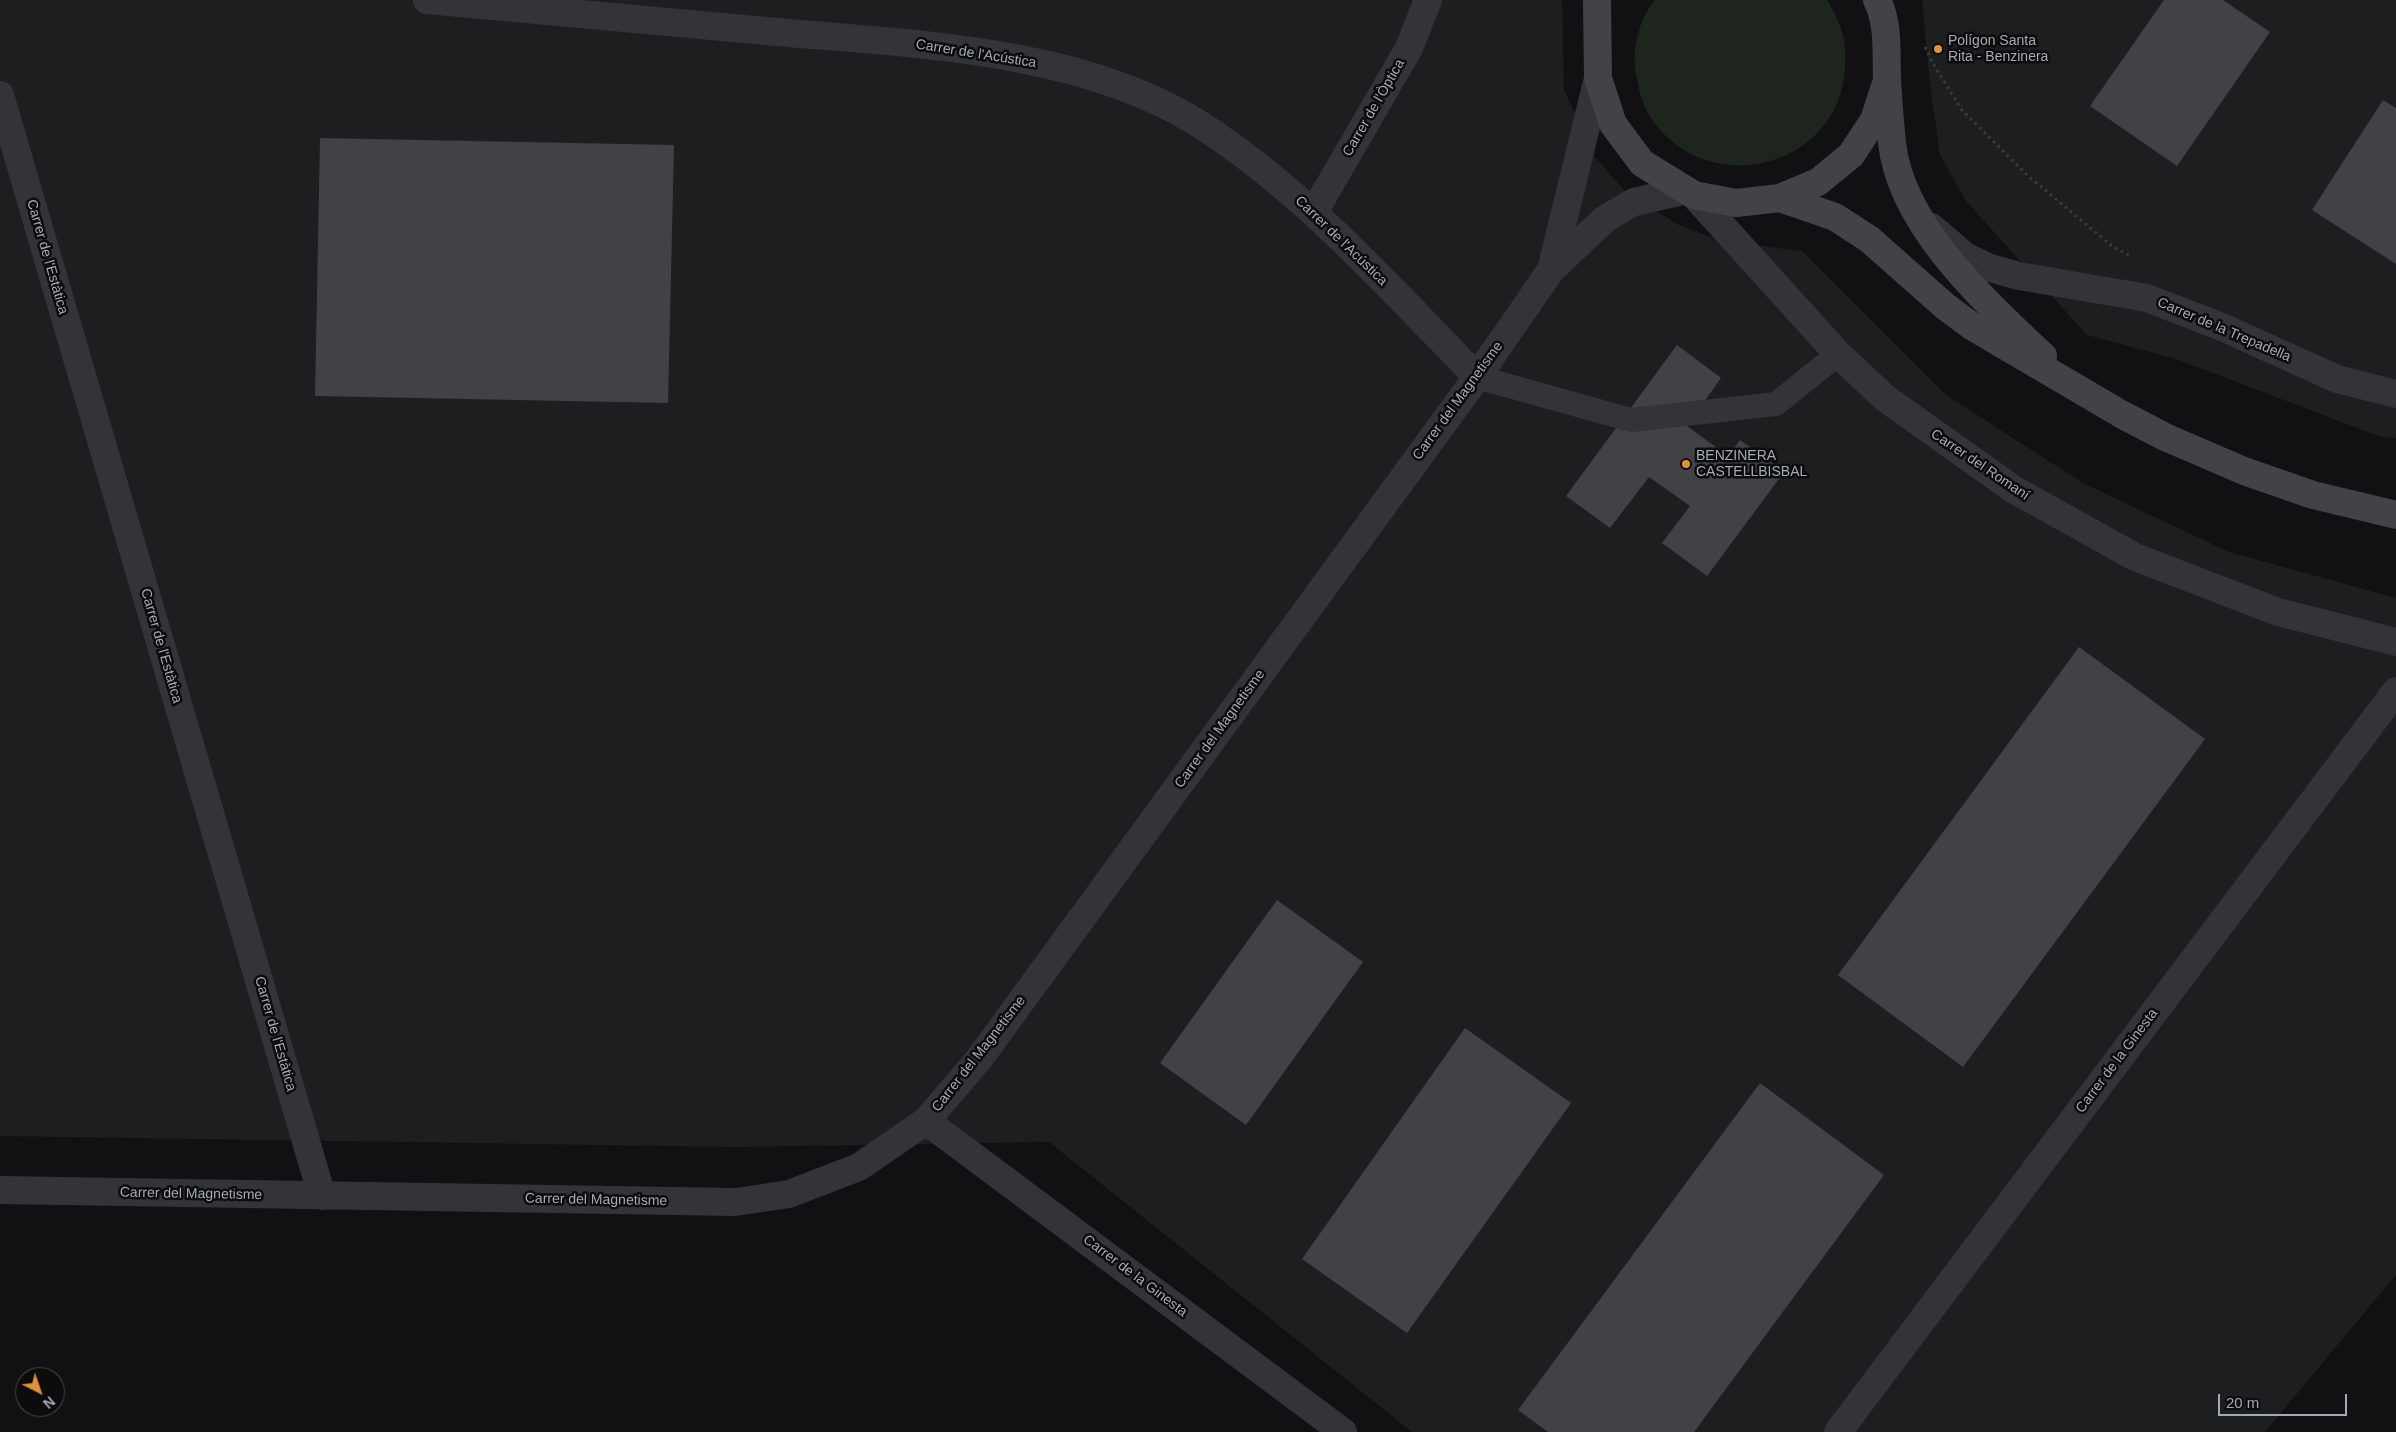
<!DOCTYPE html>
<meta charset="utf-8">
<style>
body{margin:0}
#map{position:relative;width:2396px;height:1432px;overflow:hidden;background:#111113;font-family:Arial,sans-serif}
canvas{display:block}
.north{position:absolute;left:15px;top:1367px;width:50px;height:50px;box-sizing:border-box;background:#0c0c0d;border:1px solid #494b4f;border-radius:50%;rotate:139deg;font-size:14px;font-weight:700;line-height:20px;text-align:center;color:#a4aab2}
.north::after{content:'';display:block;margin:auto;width:18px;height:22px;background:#e0913b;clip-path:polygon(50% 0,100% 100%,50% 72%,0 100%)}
.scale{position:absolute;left:2218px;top:1394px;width:129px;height:22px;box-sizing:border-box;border:2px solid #a4aab2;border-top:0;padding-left:6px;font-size:15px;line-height:18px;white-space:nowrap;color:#a4aab2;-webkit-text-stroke:4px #0c0c0d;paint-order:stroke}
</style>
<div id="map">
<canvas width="2396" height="1432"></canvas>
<div class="north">N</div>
<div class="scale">20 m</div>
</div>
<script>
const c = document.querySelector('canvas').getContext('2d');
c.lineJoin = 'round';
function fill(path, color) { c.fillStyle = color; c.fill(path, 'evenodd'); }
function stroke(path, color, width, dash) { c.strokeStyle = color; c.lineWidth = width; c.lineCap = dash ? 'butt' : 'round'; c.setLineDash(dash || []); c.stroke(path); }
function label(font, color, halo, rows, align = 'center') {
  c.font = font + ' Arial,sans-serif'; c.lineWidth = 5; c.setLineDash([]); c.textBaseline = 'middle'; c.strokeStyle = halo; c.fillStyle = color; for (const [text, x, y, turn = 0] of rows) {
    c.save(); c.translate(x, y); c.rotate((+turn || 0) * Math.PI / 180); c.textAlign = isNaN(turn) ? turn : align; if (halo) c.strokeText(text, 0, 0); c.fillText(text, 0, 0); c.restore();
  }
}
const built = new Path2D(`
 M0,0H1562L1564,89L1593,155L1626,192L1679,225L1721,241L1802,251L1946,395L2083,483L2229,552L2396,598V1275L2265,1432H1412L1049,1142L736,1147L0,1136Z
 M1922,0H2396V438L2381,437L2176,359L2087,335L1966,201L1940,155L1930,84Z`);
const green = new Path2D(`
 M1655,0H1827L1830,4C1835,15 1842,28 1844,39C1847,62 1845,89 1834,110C1803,168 1724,183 1674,143C1662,133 1650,120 1644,105C1641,98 1639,90 1638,83C1630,55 1637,22 1655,0Z`);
const building = new Path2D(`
 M2164,0H2223L2270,32L2177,166L2090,106Z
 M2383,100L2396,108V264L2312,210Z
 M320,138L674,145L668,403L315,396Z
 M1677,345L1721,378L1687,426L1728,456L1740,440L1784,472L1707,576L1662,543L1690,506L1649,477L1610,528L1566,496Z
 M2079,647L2205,739L1963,1067L1838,975Z
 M1277,900L1363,962L1246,1125L1160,1063Z
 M1465,1028L1571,1103L1407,1333L1302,1259Z
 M1760,1083L1884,1175L1694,1432H1548L1518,1410Z`);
const path = new Path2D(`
 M1925,47L1935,67L1962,110L2027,175L2112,246L2132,257`);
const lane = new Path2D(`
 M1477,377L1631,420L1776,404L1838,354`);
const street = new Path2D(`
 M427,0C544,11 660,21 777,32C914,44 1082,49 1201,125C1306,193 1390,288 1477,377
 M0,95L322,1196
 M1694,195L1838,354L1885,398L2013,489L2135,557L2278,612L2396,642
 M1314,212L1409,48L1428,0
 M1931,227L1965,256L1990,268L2019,276L2147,298L2222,327L2337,379L2396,394
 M1551,270L1598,78
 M926,1121L1343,1432
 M0,1190L736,1202L789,1194L859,1167L926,1121L979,1059L1477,377L1551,270L1605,219L1634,202L1683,191
 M1838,1432L2396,691`);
const secondary = new Path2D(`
 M1597,0L1598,78L1613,124L1642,163L1694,195L1736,203L1780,198L1818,182L1851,155L1874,120L1887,80
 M1877,0C1889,24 1886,52 1887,78C1888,100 1890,122 1892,143C1901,226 1985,301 2043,356
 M1780,198L1835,217L1869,239L1946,307L1973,327L2121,414L2165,437L2244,471L2313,495L2396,515`);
const markers = [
 [1938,49,5,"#e0913b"],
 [1686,464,5,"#e0913b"]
];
const poiNames = [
 ["Polígon Santa",1948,41],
 ["Rita - Benzinera",1948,57],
 ["BENZINERA",1696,456],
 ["CASTELLBISBAL",1696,472]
];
const streetNames = [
 ["Carrer de l'Acústica",976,54,9],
 ["Carrer de l'Òptica",1374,108,-60],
 ["Carrer de l'Acústica",1341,241,44],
 ["Carrer de l'Estàtica",47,257,74],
 ["Carrer de la Trepadella",2224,330,23],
 ["Carrer del Magnetisme",1458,401,-54],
 ["Carrer del Romaní",1980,465,34],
 ["Carrer de l'Estàtica",161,646,74],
 ["Carrer del Magnetisme",1220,729,-54],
 ["Carrer de l'Estàtica",275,1034,74],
 ["Carrer del Magnetisme",979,1054,-52],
 ["Carrer de la Ginesta",2117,1061,-53],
 ["Carrer del Magnetisme",191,1194,1],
 ["Carrer del Magnetisme",596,1200,1],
 ["Carrer de la Ginesta",1135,1276,37]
];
fill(built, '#1d1e1f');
fill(green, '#1e251e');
fill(building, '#404245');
stroke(path, '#393b3e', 3, [2.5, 4]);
stroke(lane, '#333437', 24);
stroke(street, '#333437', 28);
stroke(secondary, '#414347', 28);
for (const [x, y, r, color] of markers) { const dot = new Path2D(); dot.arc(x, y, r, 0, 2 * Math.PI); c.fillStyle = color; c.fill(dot); stroke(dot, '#0c0c0d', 2); }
label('14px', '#a4aab2', '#0c0c0d', poiNames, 'left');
label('14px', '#a4aab2', '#0c0c0d', streetNames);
</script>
